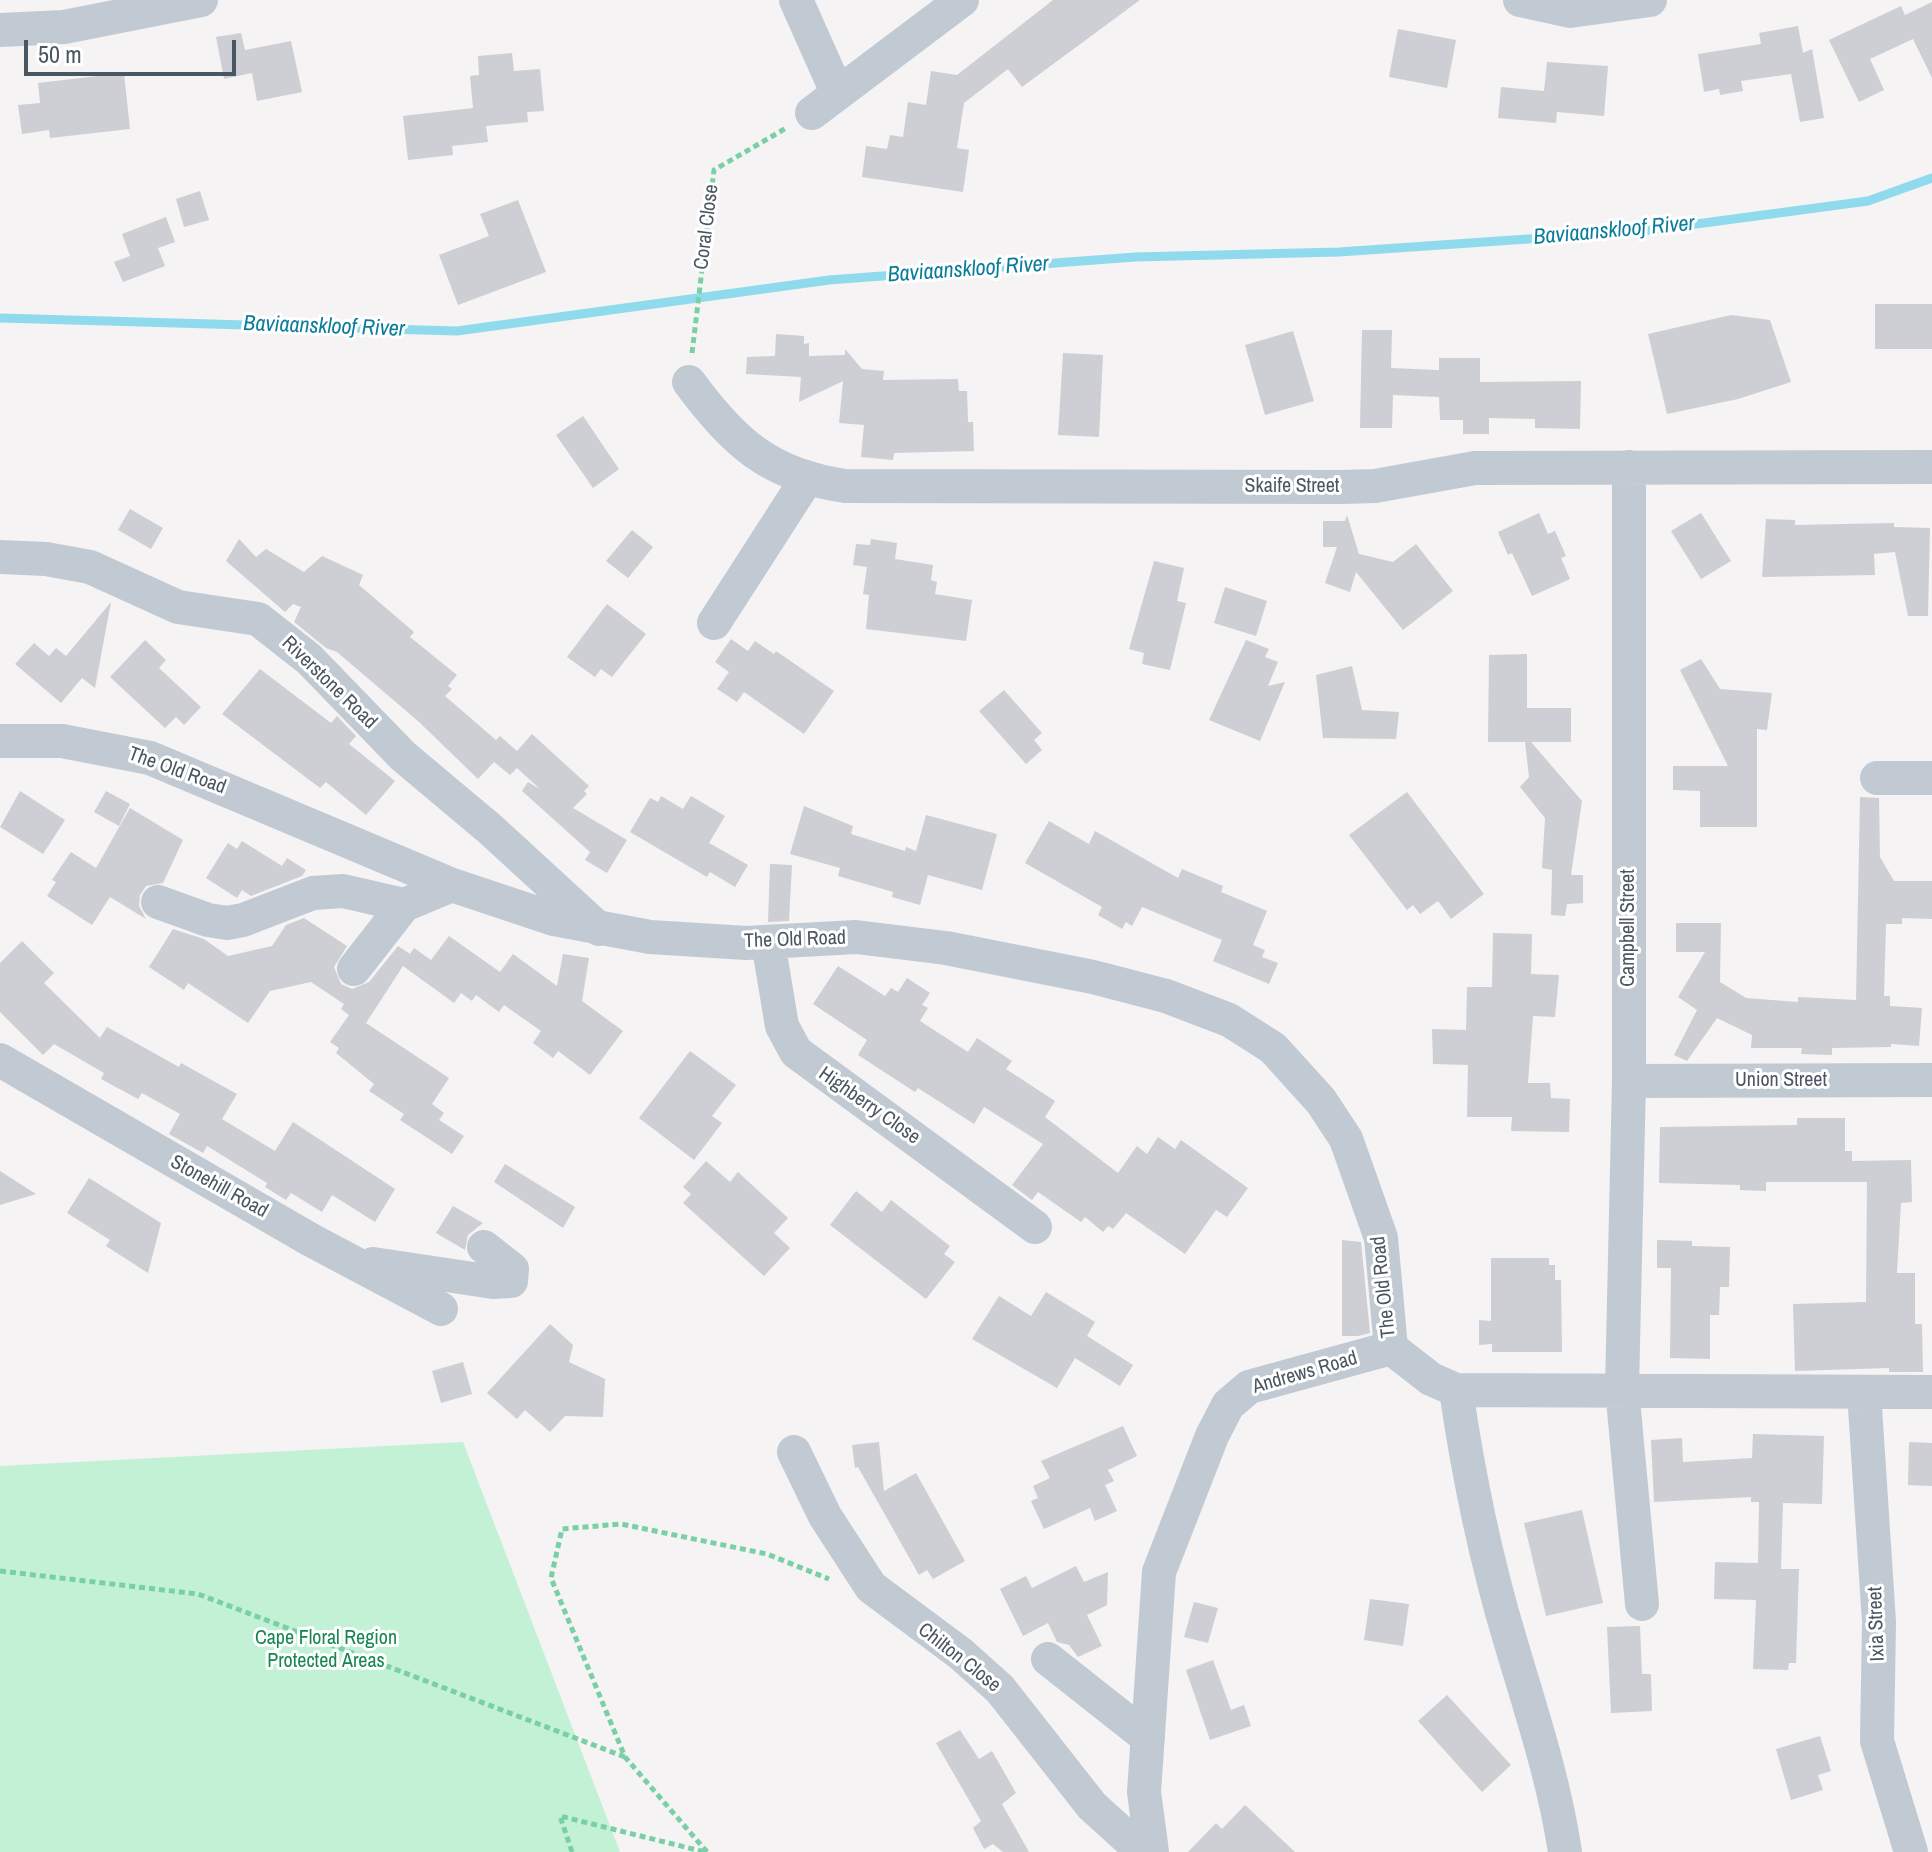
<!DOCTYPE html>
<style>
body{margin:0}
#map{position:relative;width:1932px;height:1852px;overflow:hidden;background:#f5f3f3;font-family:"Archivo Narrow",sans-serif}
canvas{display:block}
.scale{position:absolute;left:24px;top:40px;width:212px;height:36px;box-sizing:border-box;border:4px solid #4a5661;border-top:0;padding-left:10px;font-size:24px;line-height:28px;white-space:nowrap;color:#4a5661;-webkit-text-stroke:6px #fff;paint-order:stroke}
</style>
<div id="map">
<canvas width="1932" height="1852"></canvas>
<div class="scale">50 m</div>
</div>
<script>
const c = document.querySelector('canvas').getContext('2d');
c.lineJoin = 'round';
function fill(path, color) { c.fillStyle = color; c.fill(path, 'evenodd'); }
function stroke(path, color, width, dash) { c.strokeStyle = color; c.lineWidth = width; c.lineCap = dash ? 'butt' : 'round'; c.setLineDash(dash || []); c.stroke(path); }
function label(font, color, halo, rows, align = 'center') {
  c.font = font + ' "Archivo Narrow",sans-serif'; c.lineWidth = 6; c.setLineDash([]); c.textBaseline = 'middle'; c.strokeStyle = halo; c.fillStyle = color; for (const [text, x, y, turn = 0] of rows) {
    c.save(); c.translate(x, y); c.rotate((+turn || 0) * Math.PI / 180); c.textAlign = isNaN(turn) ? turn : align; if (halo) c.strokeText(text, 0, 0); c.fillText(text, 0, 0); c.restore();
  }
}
const green = new Path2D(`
 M463,1442L620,1852H0V1466Z`);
const stream = new Path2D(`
 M0,318L457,331L829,280L1135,257L1339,252L1644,231L1868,201L1932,178`);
const building = new Path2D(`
 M1053,0H1140L1022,87L1008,69L964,103L957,148L969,150L963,192L862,177L866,146L887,149L890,135L903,137L908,102L926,105L931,71L957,75Z
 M1932,2V78L1913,39L1870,59L1884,90L1859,102L1829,40L1901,6L1905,15Z
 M1798,26L1803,53L1812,49L1824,118L1800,122L1791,74L1741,81L1743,91L1720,95L1719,89L1704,92L1698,54L1761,44L1759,33Z
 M1398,29L1456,40L1447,88L1389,77Z
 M241,33L245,50L291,41L302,92L257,101L252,73L224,79L216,37Z
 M512,53L514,71L540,69L544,111L527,112L528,122L486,126L488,142L452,146L453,155L408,160L403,116L473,108L470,76L479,75L478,56Z
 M1547,62L1608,66L1604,116L1557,112L1556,123L1498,118L1501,87L1544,91Z
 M124,73L130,129L50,138L49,130L22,134L18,105L40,103L38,83Z
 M200,191L209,220L184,227L176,199Z
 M518,200L546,272L458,305L439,255L489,236L480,214Z
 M166,217L175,242L158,248L165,266L123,282L114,262L130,256L122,234Z
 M1875,304H1932V349H1875Z
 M1731,315L1770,320L1791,382L1738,399L1667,414L1648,334Z
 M1362,330H1392L1391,368L1439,370V358H1480V382L1581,381L1580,429L1535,428V419L1489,418V434H1463V420H1440L1439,397L1393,395L1392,428H1360Z
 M1293,331L1314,401L1265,415L1245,345Z
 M776,334L804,336V344L809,343V356L845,355V349L862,369L884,371L883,380L958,379L959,391H967L968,422H973L974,451L894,453L893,460L861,457L864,425L839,423L843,381L799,402L801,377L746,374L747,357L775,356Z
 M1063,353L1103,355L1099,437L1058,435Z
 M583,416L619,469L593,488L556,435Z
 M130,509L163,528L151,549L118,530Z
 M1539,513L1548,534L1555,531L1566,556L1561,558L1570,579L1532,596L1512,553L1508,555L1498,532Z
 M1701,513L1731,561L1701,579L1671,531Z
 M1347,515L1359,554L1393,562L1416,544L1453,591L1403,630L1356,572L1350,592L1325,583L1337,547H1323V521H1345Z
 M1766,519L1795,520V525L1894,523V527L1930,528L1928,616H1908L1895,552L1874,554L1875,575L1762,577Z
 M632,530L653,547L628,578L606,561Z
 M239,539L256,557L266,549L304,572L322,556L363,575L359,585L414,632L410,637L457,675L448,686L452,689L445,696L496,740L500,736L517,751L532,734L589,786L584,791L587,794L573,808L627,840L607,873L585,860L590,852L522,791L528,782L540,789L517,768L510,775L494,762L478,779L418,721L337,652L326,648L294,622L301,607L293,604L285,612L226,561Z
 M871,539L897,543L895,559L933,565L931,580L937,582L935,594L972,600L966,641L866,629L869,595L863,594L867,567L853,565L856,544L870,545Z
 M1154,561L1184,568L1177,601L1186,603L1170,670L1142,664L1144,653L1129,649Z
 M1225,587L1267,601L1256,636L1214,623Z
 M111,602L95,688L82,678L61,703L15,664L34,643L49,656L56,648L66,656Z
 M607,604L646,634L612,677L601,669L595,677L567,657Z
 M731,639L748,651L755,641L774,654L776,651L834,691L804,734L744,692L737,702L717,689L729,672L715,662Z
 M145,640L166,660L159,668L201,707L184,725L176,717L165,728L110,677Z
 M1246,640L1269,649L1265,657L1278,662L1268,686L1285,682L1260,741L1209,720Z
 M1527,654V708H1571V742H1531L1582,801L1571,875H1583V903L1567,904L1565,916L1551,915L1552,870L1542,868L1545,818L1520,787L1529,777L1525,742H1488L1489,655Z
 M1701,659L1720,689L1772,693L1767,730L1757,729V827H1700V791L1673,790V766H1728L1680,670Z
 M1352,666L1362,710L1399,712L1396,739L1323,738L1316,675Z
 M260,669L331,723L337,716L356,736L349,744L395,781L366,815L326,782L320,788L222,714Z
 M1004,690L1042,733L1034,740L1042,750L1026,764L979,711Z
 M20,791L65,820L43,854L0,827Z
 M106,791L130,804L119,826L94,812Z
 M1407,792L1484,894L1451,919L1438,901L1420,914L1413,905L1407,910L1349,835Z
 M661,796L683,809L691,796L725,816L709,843L748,865L735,887L710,872L707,877L630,832L650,798L658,802Z
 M1860,797L1879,798L1880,857L1894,881H1932V919L1902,918V924H1886L1884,996H1890V1006L1922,1008L1919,1046L1891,1044V1047L1832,1048V1055L1801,1054L1802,1048H1751L1752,1035L1717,1018L1687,1061L1674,1055L1697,1010L1678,997L1705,952H1676V923H1721L1720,982L1746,998L1798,1002V997L1856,1000Z
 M804,806L853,826L851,834L905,851L906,847L916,851L926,815L997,834L982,890L928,875L920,905L892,897L893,892L838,876L840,868L790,854Z
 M130,808L183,840L163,883L146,886L140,895L139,906L146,919L110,897L92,925L47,896L56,882L52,880L71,852L96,868Z
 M1049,821L1089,844L1095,831L1178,878L1182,869L1223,886L1221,892L1267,911L1253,945L1265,950L1262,957L1278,963L1269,984L1213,961L1222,940L1142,907L1132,926L1126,922L1122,929L1098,915L1102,907L1025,863Z
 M242,841L282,866L287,858L306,870L302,876L251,896L242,890L237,898L206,878L228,843L237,849Z
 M770,864L792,865L789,921L768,922Z
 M304,918L347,946L334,967L341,984L352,989L369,982L398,946L410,954L414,948L431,960L449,936L500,972L513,954L557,986L563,954L589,958L582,1001L623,1031L590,1075L558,1051L553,1058L533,1043L541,1031L504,1005L499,1012L476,995L472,1001L461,993L454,1003L403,966L366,1023L449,1078L432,1104L444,1113L439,1120L464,1136L452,1154L400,1120L404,1114L369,1091L374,1084L336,1053L339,1048L330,1042L349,1015L341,1009L344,1004L311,982L270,991L248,1023L188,983L184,990L149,967L173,929L204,939L228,956L272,946L286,925Z
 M1493,933L1532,934L1531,974L1559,975L1555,1017L1533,1016L1528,1083H1550L1551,1098L1570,1099L1569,1132L1511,1131L1512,1117H1467L1468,1065L1433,1064L1432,1029L1466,1030L1467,987H1492Z
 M22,941L54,973L44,983L100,1038L107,1027L179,1067L181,1063L237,1094L222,1119L275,1151L293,1122L395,1189L375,1222L332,1195L322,1212L291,1193L286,1200L265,1187L267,1183L207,1146L203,1153L169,1134L180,1114L142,1093L138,1099L101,1079L104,1073L54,1044L43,1055L0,1012V963Z
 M838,966L885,996L891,988L898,992L907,978L930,993L922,1005L928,1008L920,1021L968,1052L977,1038L1012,1061L1006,1069L1055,1101L1045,1117L1118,1173L1137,1146L1147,1154L1158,1137L1175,1149L1181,1140L1248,1188L1227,1217L1216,1210L1185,1254L1126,1213L1113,1229L1108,1226L1103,1232L1085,1217L1081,1222L1038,1192L1032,1200L1012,1185L1043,1144L984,1107L974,1124L918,1088L915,1092L858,1055L867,1040L813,1004Z
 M690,1051L736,1085L712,1116L722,1123L694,1160L639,1118Z
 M1797,1118H1845V1151H1852V1161L1911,1160L1912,1202L1901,1203L1897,1273H1915V1324H1922L1923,1372H1889V1368L1795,1371L1793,1304L1866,1302L1867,1182H1766V1191L1740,1190V1185L1659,1183L1660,1127L1797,1125Z
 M706,1161L730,1182L738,1172L788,1218L774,1233L790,1248L764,1276L683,1203L691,1194L683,1187Z
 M505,1164L575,1207L563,1228L494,1182Z
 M0,1171L36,1194L0,1205Z
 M89,1178L161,1223L148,1273L106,1246L110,1240L67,1213Z
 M856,1191L882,1212L891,1200L950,1246L944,1254L955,1262L926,1299L830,1225Z
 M453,1206L483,1223L468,1235L465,1250L436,1233Z
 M1342,1240L1361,1242L1370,1333L1358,1336H1342Z
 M1657,1240L1692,1241V1246L1730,1247L1729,1287H1720L1719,1315H1710V1359L1670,1358L1671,1268H1657Z
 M1491,1258H1549V1265H1555V1280H1561L1562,1352H1492V1344L1479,1345V1320L1491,1321Z
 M1046,1292L1095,1322L1087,1336L1133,1365L1120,1386L1075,1358L1057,1388L972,1339L999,1296L1031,1316Z
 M550,1324L573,1345L569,1362L605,1379L603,1417L565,1416L550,1432L525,1410L517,1419L487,1393Z
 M463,1362L472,1394L441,1403L432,1371Z
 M1123,1426L1137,1456L1108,1470L1114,1481L1105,1485L1117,1511L1095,1521L1090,1508L1044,1529L1031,1501L1038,1498L1033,1486L1050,1478L1041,1461Z
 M1753,1434L1824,1436L1822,1504L1783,1503L1781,1569H1799L1796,1663H1789L1788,1670L1753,1669L1756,1600L1714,1599L1715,1562L1758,1563L1759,1502H1751V1497L1654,1502L1651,1440L1682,1438L1683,1462L1752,1458Z
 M879,1442L884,1491L916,1473L965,1561L933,1579L927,1570L919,1575L858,1467L855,1468L852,1445Z
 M1909,1442L1932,1443V1486L1908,1485Z
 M1582,1510L1603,1603L1546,1616L1524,1523Z
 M1076,1566L1084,1582L1108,1572L1107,1605L1087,1615L1102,1646L1078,1657L1069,1645L1057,1642L1048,1623L1023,1636L1000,1589L1026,1576L1032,1588Z
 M1370,1599L1409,1604L1403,1646L1364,1640Z
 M1194,1602L1218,1608L1208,1643L1184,1637Z
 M1640,1626L1642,1674H1651L1652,1711L1611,1713L1607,1627Z
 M1213,1660L1231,1710L1244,1705L1251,1726L1210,1740L1186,1670Z
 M1447,1695L1511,1765L1482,1792L1418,1721Z
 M960,1730L979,1759L992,1751L1016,1793L1002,1804L1029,1852H1003L993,1844L984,1849L973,1828L981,1821L936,1743Z
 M1820,1736L1831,1771L1818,1775L1823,1790L1791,1800L1776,1749Z
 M1245,1805L1295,1852H1188L1216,1823L1222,1829Z`);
const path = new Path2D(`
 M692,353L714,170L788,127
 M0,1571L198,1594L625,1757
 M572,1852L560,1816L705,1852
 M707,1852L625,1757L551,1578L562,1529L621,1524L767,1554L829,1579`);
const minor = new Path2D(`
 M796,0L837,92
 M1520,0L1570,11L1650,0
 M0,30L64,27L201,0
 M812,113L962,0
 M689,382C733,442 769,475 845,486L1342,487L1375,486L1475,468L1932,467
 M1629,467V1081L1622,1389L1642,1604
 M0,557L46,559L90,567L178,607L258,619L309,659L403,756L490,829L599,929
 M714,623L806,480
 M0,741H62L150,758L452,885L554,919L650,937L746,943L856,937L946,948L1093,977L1166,996L1229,1020L1273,1048L1321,1101L1346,1139L1381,1238L1391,1348
 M1877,778H1932
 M158,902L208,920L227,923L243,920L313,893L343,891L404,905L452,885
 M768,942L782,1026L796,1052L1035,1227
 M354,969L404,905
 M0,1060L311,1240L441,1309
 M1629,1081L1932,1080
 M373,1264L493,1282L511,1281L512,1269L484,1247
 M1456,1390C1468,1473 1486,1560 1510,1640C1531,1711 1554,1779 1565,1852
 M1864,1392L1879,1622L1877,1741L1911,1852
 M794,1452L825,1516L871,1587L961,1654L1000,1689L1092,1806L1143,1852
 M1048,1659L1148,1738
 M1152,1852L1144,1792L1159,1572L1212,1436L1228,1405L1249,1387L1391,1348L1431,1379L1456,1390L1932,1392`);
const streetNames = [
 ["Coral Close",707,227,-83],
 ["Skaife Street",1292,487],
 ["Riverstone Road",329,683,44],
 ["The Old Road",177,771,20],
 ["Campbell Street",1629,928,-90],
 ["The Old Road",795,940,-2],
 ["Union Street",1781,1081],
 ["Highberry Close",869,1106,35],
 ["Stonehill Road",219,1187,29],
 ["The Old Road",1384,1287,-96],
 ["Andrews Road",1305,1373,-16],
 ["Ixia Street",1877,1624,-92],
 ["Chilton Close",959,1658,38]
];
const parkNames = [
 ["Cape Floral Region",326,1639],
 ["Protected Areas",326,1662]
];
const waterNames = [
 ["Baviaanskloof River",1614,231,-5],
 ["Baviaanskloof River",968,270,-4],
 ["Baviaanskloof River",324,327,2]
];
fill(green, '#c3f1d5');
stroke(stream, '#90daee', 9);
fill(building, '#cdcfd5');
stroke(path, '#7ad0a6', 5, [6, 4]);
stroke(minor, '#c1cad2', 34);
label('20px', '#4a5661', '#fff', streetNames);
label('20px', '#17864f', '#fff', parkNames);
label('italic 22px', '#0c7c9b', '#fff', waterNames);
</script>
